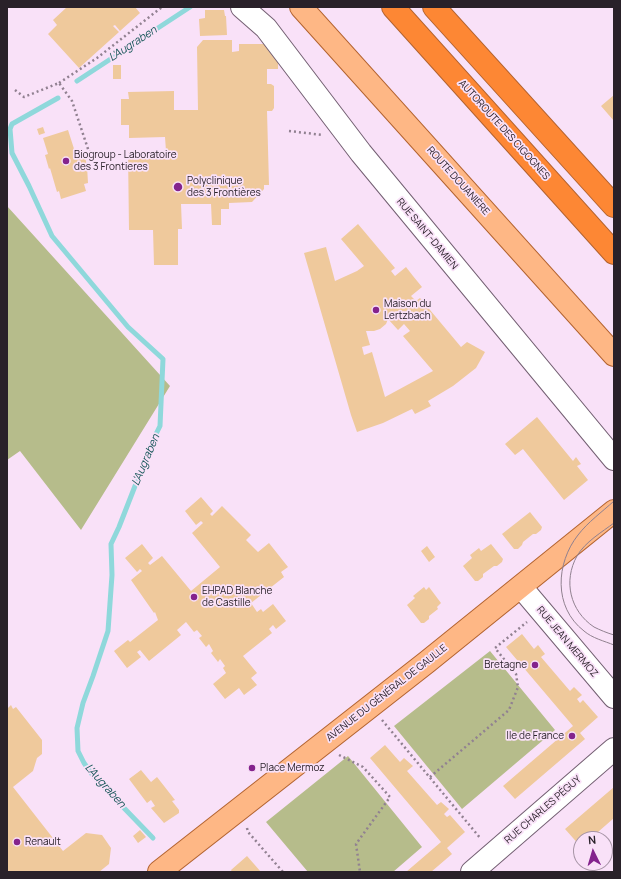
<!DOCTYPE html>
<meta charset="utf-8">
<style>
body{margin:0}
#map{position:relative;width:621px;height:879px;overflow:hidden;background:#f9e1f8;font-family:Manrope,sans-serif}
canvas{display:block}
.frame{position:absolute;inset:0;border:8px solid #292129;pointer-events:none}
.north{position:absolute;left:573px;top:831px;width:40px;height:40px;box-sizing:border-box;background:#f9e1f8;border:1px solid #a694a5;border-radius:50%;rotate:355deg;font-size:11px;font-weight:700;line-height:16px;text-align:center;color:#292129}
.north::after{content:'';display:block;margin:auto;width:14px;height:18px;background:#84238d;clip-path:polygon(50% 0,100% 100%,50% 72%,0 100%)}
</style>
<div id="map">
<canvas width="621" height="879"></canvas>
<div class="frame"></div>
<div class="north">N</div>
</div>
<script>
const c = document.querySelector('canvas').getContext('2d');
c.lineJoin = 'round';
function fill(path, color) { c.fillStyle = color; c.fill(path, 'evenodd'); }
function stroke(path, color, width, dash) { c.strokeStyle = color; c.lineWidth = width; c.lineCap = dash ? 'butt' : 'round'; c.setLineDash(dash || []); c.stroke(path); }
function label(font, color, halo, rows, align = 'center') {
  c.font = font + ' Manrope,sans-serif'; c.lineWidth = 3.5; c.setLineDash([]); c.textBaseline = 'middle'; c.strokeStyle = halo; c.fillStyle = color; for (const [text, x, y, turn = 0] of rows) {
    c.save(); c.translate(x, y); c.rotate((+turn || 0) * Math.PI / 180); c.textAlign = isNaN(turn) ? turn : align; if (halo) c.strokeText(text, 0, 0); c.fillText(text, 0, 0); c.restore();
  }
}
const green = new Path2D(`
 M7,206L170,386L81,530L20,451L7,460Z
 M490,651L555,730L462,809L394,726Z
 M348,756L422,847L393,872H308L266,822Z`);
const stream = new Path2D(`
 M77,81L190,7
 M58,98L12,124L10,129L12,153L29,186L52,236L128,327L163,359L160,426L153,440L119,527L111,544L112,575L108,631L93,676L83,703L77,728L78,751L84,763L94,777L153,838`);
const building = new Path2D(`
 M67,7H135L140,13L120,31L115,25L113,26L119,32L79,68L48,34L57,25L53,20Z
 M205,10H224L225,16H226L227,35L200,36L199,19L205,18Z
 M203,40H232V52L239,51V44H271L278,51V69H267V84H271L274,86V108L272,111H267L269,185H264V189L252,202L229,203V209H221V225H212L211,204H181L182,229H178V265H154L153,230H129L128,152L166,151L165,137L129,138V125H121V99H129L128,92L174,91V110H198L197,47Z
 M113,65H121V79H113Z
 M614,95V121L601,106Z
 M43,127L45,133L39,135L37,129Z
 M68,130L76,155L84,152L87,166L88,183L84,184L86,191L61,199L59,191L57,192L50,168L49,169L45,155L48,154L43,138Z
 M358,224L395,268L391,271L395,276L406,267L413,276L422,287L411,296L416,301L420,298L461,347L467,342L485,352L476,368L453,386L428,401L431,406L415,414L412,409L383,423L357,432L351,415L304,253L326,247L335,281L357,271L364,266L341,239ZM388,319L398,330L404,324L410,331L403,336L433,371L385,397L372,352L364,355L362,347L370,345L366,331H374L380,329L386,324Z
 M537,417L573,461L576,457L581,464L577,466L588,480L564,500L523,449L515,455L505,444Z
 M201,497L213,511L210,514L212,516L222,506L251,535L246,540L258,552L269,543L288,567L281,572L284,577L251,603L257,612L261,609L263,612L273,604L286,621L276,629L273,625L269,629L272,633L243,656L257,673L251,678L257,685L244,695L239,688L225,699L213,684L226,673L223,668L225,666L220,659L218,662L211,653L213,651L209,644L206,647L199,638L202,636L197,630L194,632L186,622L177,630L181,635L149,661L140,650L137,652L141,657L127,668L114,651L128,640L130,642L158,620L155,612L154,613L131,580L142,571L140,569L137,572L125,558L142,544L153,558L148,563L150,565L162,556L191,591L220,567L192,533L203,523L201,521L196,525L185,511Z
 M530,512L542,527L541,530L536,534H533L523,542L522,545L518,549H514L502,534Z
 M491,544L503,559L502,562L497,566H494L483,574V577L478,581H475L463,566L472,558L470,555L479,548L481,551Z
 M427,546L435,557L429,562L421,551Z
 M424,587L426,590L429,587L441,603L437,607L438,609L429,616V619L424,623H421L407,605L415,598L413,596Z
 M522,634L534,649L538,645L545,654L541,657L570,691L574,687L582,695L577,699L580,703L583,700L598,717L580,733L585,739L515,799L503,786L573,726L506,647Z
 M11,705L13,709L16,707L42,740V754L37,758L33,771L13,787L63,851L86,833L102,835L111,848L109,864L99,872H7V709Z
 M385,745L400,762L404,758L413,766L407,771L437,805L441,802L449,809L444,814L447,817L450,815L465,832L447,848L452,854L431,872H406L441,842L370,758Z
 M141,770L151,782L157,777L175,800L172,801L179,810V813L164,823L151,808L155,806L151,800L147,803L129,779Z
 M614,787V818L590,839H581V847L565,829Z
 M140,830L146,837L138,843L133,836Z
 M247,856L261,872H232L231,870Z`);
const path = new Path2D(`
 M59,83L97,58L162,7
 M15,90L24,97L59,83L72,101L89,152L110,153
 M289,131L323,135
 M382,720L481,839
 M339,755L363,767L390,797L356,844L360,872
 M430,777L509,710L518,687L516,674L495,648L527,622
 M247,828L248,832L283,872`);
const minor = new Path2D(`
 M242,7L266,28L361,153L614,459
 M521,587L614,697
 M472,872L614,749`);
const major = new Path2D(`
 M301,7L614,355
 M159,872L427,662L614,511`);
const highway = new Path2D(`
 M393,7L614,253
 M434,7L614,206`);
const tram = new Path2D(`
 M614,501C602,512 588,522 578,535C556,563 553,607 584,631C592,638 604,641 614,645
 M614,523C602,532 585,542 577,556C563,581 570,611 594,627C600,630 607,633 614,635`);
const markers = [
 [66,161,4,"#84238d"],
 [178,187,5,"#84238d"],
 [376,310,4,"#84238d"],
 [194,597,4,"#84238d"],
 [535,665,4,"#84238d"],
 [572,736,4,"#84238d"],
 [252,768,4,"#84238d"],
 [17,842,4,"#84238d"]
];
const streetNames = [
 ["AUTOROUTE DES CIGOGNES",504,130,48],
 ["ROUTE DOUANIÈRE",458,181,48],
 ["RUE SAINT-DAMIEN",427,234,50],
 ["RUE JEAN MERMOZ",567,642,50],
 ["AVENUE DU GÉNÉRAL DE GAULLE",387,693,-38],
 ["RUE CHARLES PÉGUY",543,810,-41]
];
const poiNames = [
 ["Biogroup - Laboratoire",74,155],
 ["des 3 Frontieres",74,167],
 ["Polyclinique",187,181],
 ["des 3 Frontières",187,193],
 ["Maison du",384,304],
 ["Lertzbach",384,316],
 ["EHPAD Blanche",202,591],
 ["de Castille",202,603],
 ["Bretagne",527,665,"right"],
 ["Ile de France",564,736,"right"],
 ["Place Mermoz",260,768],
 ["Renault",25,842]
];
const waterNames = [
 ["L'Augraben",133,44,-33],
 ["L'Augraben",146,460,-67],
 ["L'Augraben",105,786,48]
];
fill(green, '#b6bc8b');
stroke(stream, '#8fd8db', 5);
fill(building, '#efc99c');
stroke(minor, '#735f72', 24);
stroke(major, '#b36330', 24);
stroke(highway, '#b36330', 24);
stroke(path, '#918191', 2.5, [2, 3]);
stroke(minor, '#fff', 22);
stroke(major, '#feb785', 22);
stroke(highway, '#fd8734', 22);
stroke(tram, '#90808f', 1);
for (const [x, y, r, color] of markers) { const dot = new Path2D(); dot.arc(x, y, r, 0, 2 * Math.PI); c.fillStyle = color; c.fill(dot); stroke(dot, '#f9e1f8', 1.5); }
label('10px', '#292129', '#f9e1f8', streetNames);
label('10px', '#292129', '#f9e1f8', poiNames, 'left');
label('italic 11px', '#175659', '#f9e1f8', waterNames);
</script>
